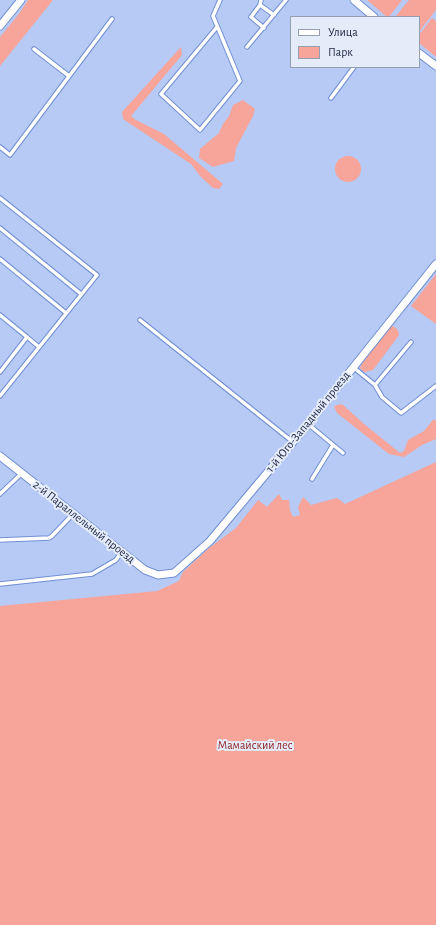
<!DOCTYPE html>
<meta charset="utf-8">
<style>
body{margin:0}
#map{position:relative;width:436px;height:925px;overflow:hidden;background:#b6caf5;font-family:"Alegreya Sans",sans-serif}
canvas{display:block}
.legend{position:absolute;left:290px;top:16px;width:130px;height:52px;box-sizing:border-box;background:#e4ebf9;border:1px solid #969eb2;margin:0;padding:5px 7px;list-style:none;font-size:12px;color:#202b47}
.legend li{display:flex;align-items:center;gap:8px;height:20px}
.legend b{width:20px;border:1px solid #969eb2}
</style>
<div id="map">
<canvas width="436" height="925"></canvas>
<ul class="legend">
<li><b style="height:5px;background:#fff"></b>Улица</li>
<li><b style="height:11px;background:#f7a49a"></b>Парк</li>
</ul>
</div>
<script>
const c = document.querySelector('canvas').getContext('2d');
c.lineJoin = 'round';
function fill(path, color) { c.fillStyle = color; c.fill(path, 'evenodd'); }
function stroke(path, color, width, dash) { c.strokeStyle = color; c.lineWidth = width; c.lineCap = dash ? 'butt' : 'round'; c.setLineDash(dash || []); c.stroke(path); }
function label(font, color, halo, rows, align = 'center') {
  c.font = font + ' "Alegreya Sans",sans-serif'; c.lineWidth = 4; c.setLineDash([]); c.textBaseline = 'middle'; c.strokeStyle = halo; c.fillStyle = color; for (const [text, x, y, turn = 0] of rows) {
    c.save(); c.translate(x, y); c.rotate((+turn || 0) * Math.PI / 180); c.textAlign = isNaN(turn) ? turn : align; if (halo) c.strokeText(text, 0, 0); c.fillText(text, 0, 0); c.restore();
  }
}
const green = new Path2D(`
 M28,0H53L0,66V37L18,15Z
 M367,0H402L389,17H387Z
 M409,0H436V10L419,32V17H395Z
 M432,18L436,21V57L419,43V35Z
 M181,47L182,55L131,116L136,120L164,134L223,184L219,189L213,188L200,176L191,164L123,119L122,112Z
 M243,100L255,109L253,116L236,148L234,161L213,167L199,158L200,149L219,133L223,124L229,116L233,105Z
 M335 169a13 13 0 1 1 26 0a13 13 0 1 1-26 0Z
 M436,274V324L411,306Z
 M393,326L398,330L399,335L373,370L364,372L360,368L362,363L390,327Z
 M342,404L364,424L400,453L404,451L408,440L424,431L433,420H436V439L422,445L404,457L389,454L337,413L334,406Z
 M436,462V925H0V606L157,591L179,581L183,572L209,548L236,528L258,500L267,507L279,494L282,500H289L290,510L293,517L300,515L298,507L303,497L311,505L337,498L345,504Z`);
const lane = new Path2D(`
 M261,0L260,5L251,17L264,28
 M260,5L274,15
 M217,27L161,94L200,130L240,81L213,16L220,0
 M247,47L286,0
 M34,49L69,76
 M331,98L354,67
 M0,147L10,155L112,19
 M0,198L97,275L0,396
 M0,228L81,294
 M0,259L66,313
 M0,315L27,337
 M140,320L293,442
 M353,367L375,385L411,342
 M0,372L27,337L39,347
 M375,385L382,397L401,413L436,386
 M308,424L343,453
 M312,479L333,445
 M0,494L22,473
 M0,540L49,538L52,536L73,514
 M0,584L92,574L116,560L122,551`);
const street = new Path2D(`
 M354,0L374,17
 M0,26L21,0
 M419,53L436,66
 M0,456L145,570L158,575L174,573L210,541L308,424L436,264`);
const streetNames = [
 ["1-й Юго-Западный проезд",308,422,-51],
 ["2-й Параллельный проезд",84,522,38]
];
const parkNames = [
 ["Мамайский лес",255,745]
];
fill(green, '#f7a49a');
stroke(lane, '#728fd3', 5.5);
stroke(street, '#728fd3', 9);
stroke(lane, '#fff', 3.5);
stroke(street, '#fff', 7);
label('12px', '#202b47', '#e4ebf9', streetNames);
label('12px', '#8f1f1e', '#e4ebf9', parkNames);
</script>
